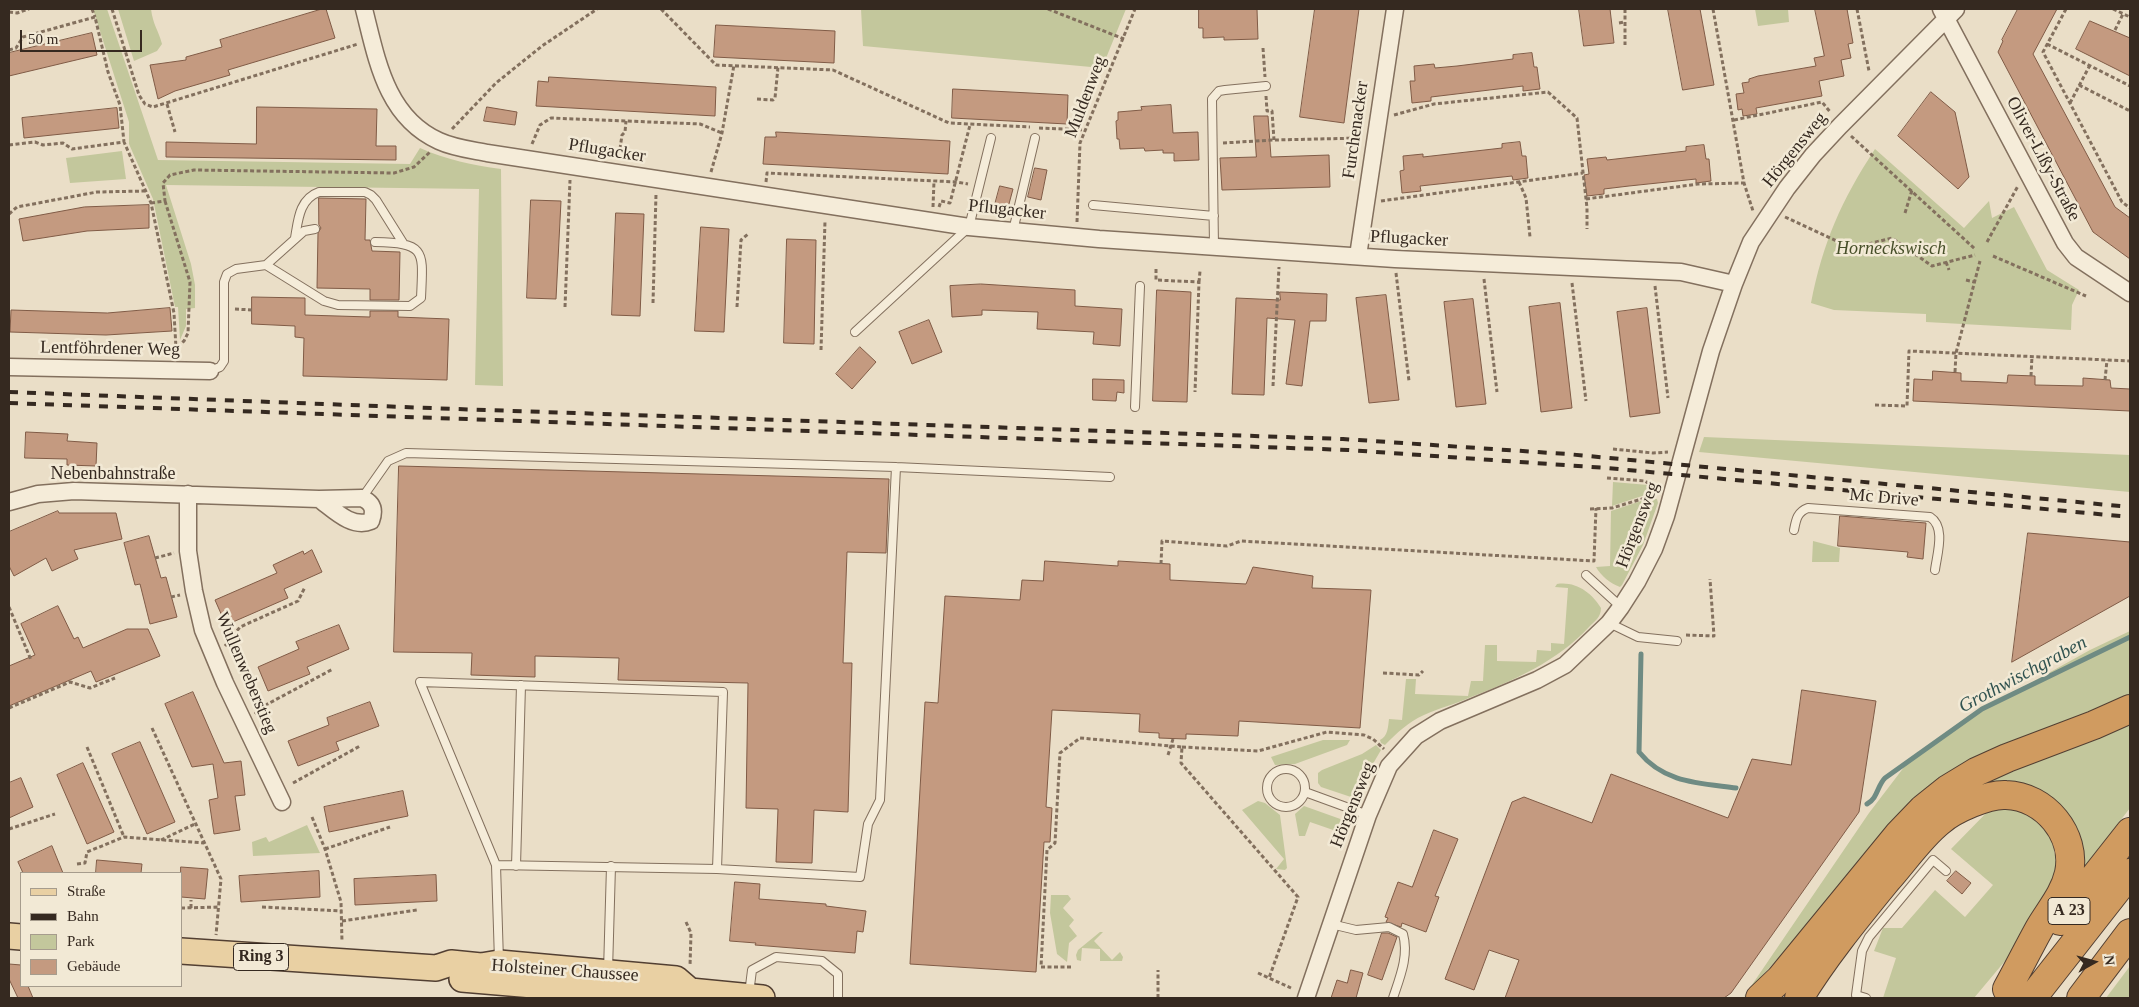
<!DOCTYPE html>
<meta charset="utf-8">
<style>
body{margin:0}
#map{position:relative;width:2139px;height:1007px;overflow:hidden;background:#eadec7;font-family:"Times New Roman",serif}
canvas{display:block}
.frame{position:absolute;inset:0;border:10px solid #352920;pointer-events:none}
.legend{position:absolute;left:20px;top:872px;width:162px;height:115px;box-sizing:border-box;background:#f2e9d5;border:1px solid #a69c8d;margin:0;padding:6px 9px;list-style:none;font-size:15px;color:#352920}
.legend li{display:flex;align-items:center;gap:10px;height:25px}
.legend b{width:25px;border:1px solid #a69c8d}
.north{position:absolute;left:2069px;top:937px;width:50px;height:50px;-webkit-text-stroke:4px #f2e9d5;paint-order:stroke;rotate:83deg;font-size:14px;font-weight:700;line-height:20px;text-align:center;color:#352920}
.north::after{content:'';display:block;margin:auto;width:18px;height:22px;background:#352920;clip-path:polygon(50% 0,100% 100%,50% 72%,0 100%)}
.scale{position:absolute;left:20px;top:30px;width:122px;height:22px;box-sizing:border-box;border:2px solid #352920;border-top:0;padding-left:6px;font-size:15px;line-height:18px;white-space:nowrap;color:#352920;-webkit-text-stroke:4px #f2e9d5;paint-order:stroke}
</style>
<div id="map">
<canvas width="2139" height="1007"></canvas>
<div class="frame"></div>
<ul class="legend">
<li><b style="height:6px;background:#e9d0a3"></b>Straße</li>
<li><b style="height:6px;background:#352920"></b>Bahn</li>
<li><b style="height:14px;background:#c3c79c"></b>Park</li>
<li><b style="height:14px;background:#c49a80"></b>Gebäude</li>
</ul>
<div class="north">N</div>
<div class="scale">50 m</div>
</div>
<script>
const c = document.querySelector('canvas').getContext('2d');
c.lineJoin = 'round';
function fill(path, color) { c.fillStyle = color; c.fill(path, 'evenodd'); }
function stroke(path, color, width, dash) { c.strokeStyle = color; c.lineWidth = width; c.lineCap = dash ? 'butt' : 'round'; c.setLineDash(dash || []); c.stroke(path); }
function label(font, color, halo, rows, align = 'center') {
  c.font = font + ' "Times New Roman",serif'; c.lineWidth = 5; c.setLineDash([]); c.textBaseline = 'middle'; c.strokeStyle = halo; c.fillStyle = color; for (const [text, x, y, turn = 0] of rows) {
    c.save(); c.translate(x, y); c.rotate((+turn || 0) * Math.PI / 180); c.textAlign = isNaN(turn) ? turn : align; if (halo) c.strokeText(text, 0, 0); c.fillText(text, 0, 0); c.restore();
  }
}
const green = new Path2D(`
 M93,9H107L158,160L410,164L420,148C447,160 472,165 501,169L503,386L475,385L479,189L166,185L191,264L195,285V308L186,309V326L180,340L178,307H175L153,199L129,144V122Z
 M118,9H151C153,25 158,29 162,44L157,51L134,61Z
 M861,9H1126L1102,68L863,46Z
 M1755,9H1788L1789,22L1758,26Z
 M1875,149L1964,228L1989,201L1992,218L2014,207L2047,270L2079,290L2072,305L2071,330L1926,322V314L1834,310L1811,303C1823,242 1841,201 1875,149Z
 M122,151L126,179L70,183L66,158Z
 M1704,437L2130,455V492L1699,452Z
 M1613,482L1648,485L1657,491L1612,506Z
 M1650,498L1657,499L1658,503L1643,545L1622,585L1620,587C1611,584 1600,575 1596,567L1610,566L1611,511Z
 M1813,541L1840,548L1839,562H1812Z
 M1557,584C1576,581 1592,593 1601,608C1601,617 1595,621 1589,627C1558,661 1513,681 1471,697C1456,704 1439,708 1424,715C1408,722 1397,733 1385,745L1381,743L1380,740C1388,736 1388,727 1389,719L1402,720L1406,679H1416L1415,694L1468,696L1471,681H1483L1485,645H1497V661L1536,662L1537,650L1551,651V643L1564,644L1568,588L1555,587Z
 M2130,631V702L2051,729L1865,859L1743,998L1869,813L1911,758L1962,721L2090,650Z
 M2130,719V808L2079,874L2070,830L1981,790L1976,783Z
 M1323,740H1350L1347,745L1295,764L1275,765L1271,757Z
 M1376,745L1381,750L1363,781L1357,797L1354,798L1321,787L1318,783V773L1322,770L1362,754Z
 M1258,801L1265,803L1280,815L1287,868L1285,870L1276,869L1284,859L1242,810Z
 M1304,806L1346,821L1345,831L1339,832L1310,822L1305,836H1299L1295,814Z
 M1992,807L2018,809L2040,820L2052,839L2057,867L2041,918L1974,998H1883L1896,958L1874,951L1883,928H1902L1935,890L1965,917L1993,885L1951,849Z
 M307,825L320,853L253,856L252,842L266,837L269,842Z
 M1051,895H1068L1071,899L1063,908L1074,920L1069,926L1077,936L1069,943L1067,962L1057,954L1050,913Z
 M1100,932H1103L1094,941L1112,960L1120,952L1123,957L1122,961H1100V949L1082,948L1081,961L1077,960L1076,955L1078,950Z
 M2130,966V998H2106Z`);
const stream = new Path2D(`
 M1641,654L1639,752C1664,783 1699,783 1736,788
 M1867,804C1878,798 1877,786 1885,778L1982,709L2130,637`);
const building = new Path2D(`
 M322,9H326L335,38L228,70L230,75L175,91L158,99L150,65L186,60V57L222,47L220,40Z
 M1199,9H1257L1258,39L1224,40V37L1203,38V28H1199Z
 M1315,9H1359L1344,123L1300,117Z
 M1579,9H1610L1614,43L1584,46Z
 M1668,9H1700L1714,85L1683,90Z
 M1815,9H1847L1853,43L1848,44L1851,58L1841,60L1844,76L1819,81L1822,96L1756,108L1757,114L1743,116L1742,109L1738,110L1736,94L1744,93L1742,83L1749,82V79L1758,76L1816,66L1814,58L1824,56Z
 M2018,9H2057L2033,54L2115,207L2130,218V259L2093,232L1998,52L2003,41L2002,40Z
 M2090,21L2130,38V76L2076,49Z
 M716,25L835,31L834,63L714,57Z
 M92,33L97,55L9,76V53Z
 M1532,53L1534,67H1537L1540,89L1523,91V86L1431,97V101L1412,103L1410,81H1415L1414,66L1434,64L1435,68L1457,66L1513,59V55Z
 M549,77L716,87L715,116L536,106L538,81L548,82Z
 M953,89L1068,95L1067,124L952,118Z
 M1931,92L1955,112L1969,177L1958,189L1898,136Z
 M1171,105L1173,133L1198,132L1199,160L1174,161V153H1163V150L1145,151L1144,148L1120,149L1119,139H1117L1116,121L1118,120V112L1142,110L1141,107Z
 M257,107L377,109L376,146H396V160L166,157V142L256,144Z
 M487,107L517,112L515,125L484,121Z
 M117,108L119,128L24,138L22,118Z
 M1254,116H1268L1271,157L1329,155L1330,187L1222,190L1220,158L1256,157Z
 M776,132L950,141L948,174L763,164L765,137H776Z
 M1520,142L1522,156H1526L1528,178L1513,180L1512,176L1420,186L1421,191L1402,193L1400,171L1404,170L1403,156L1423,154V157L1502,148V144Z
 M1704,145L1706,159H1709L1711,181L1696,183V179L1629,186L1604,189V194L1587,196L1584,175L1589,174L1587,159L1606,157L1607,160L1686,151V147Z
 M1035,168L1047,170L1041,200L1028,197Z
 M1000,186L1013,189L1006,215L993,212Z
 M319,198L366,199L365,240H370L372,251L400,252L399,300H370V289L317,288L318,233L321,228L319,225Z
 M531,200L561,201L556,299L527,298Z
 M149,205V228L87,231L23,241L19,219L84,207Z
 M616,213L644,214L640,316L612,315Z
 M701,227L729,229L724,332L695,331Z
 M787,239L816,240L814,344L784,343Z
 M981,284L1075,290V306L1122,309L1120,346L1093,344L1094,332L1037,329L1038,312L982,310V315L952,317L950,286Z
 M1157,290L1191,292L1187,402L1153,401Z
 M1280,292L1327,294L1326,321H1310L1302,386L1286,384L1295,320L1267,318L1264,395L1232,394L1236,298L1280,300Z
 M1386,295L1399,400L1369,403L1356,298Z
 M252,297L305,298V315L370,317V311H398V317L449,319L447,380L303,376L304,338L295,337V326L252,324Z
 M1473,299L1486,404L1456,407L1444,302Z
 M1560,303L1572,408L1541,412L1529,307Z
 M170,308L172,331L106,335L10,332L11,310L107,313Z
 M1647,308L1660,413L1630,417L1617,312Z
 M929,320L942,352L912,364L899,332Z
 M860,347L876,362L852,389L836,374Z
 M1933,371L1961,373V381L1989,382L2007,383L2008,375L2035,376V385L2083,386V378L2110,380L2111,388L2130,389V411L1913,401L1914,379L1932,380Z
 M1093,379L1124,380V393L1117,392L1116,401L1093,400Z
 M26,432L68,434L67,441L97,443L96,466L67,465V459L25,458Z
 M399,466L889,479L886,553L847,552L843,663H852L848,812L814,810L812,863L776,862L778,809L746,808L748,683L618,680L619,658L535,656V677L471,675L472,653L394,652Z
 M58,511L59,513H116L122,539L74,550L78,559L52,571L46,558L14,576L9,566V532Z
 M1840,516L1926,523L1923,559L1907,557L1908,552L1838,546Z
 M2028,533L2130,542V596L2012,662Z
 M149,536L161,578L166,577L177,617L150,624L140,584L135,585L124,543Z
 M312,550L322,572L284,589L288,598L226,625L215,600L277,573L273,565L303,551L304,554Z
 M1045,561L1118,566V561L1170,564V580L1246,584L1253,567L1313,576L1312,588L1371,590L1360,728L1239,721L1238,736L1186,734V739L1159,738V733L1139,732L1140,714L1052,710L1046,807L1052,808L1050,842H1044L1036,972L910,964L925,702L938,703L945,596L1020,600L1022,580L1043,581Z
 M58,606L74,639L78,637L83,648L127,629H148L160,656L96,682L91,671L9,706V666L35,655L21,624Z
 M339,625L349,649L307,667L310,674L268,691L258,667L299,649L296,642Z
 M1802,690L1876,701L1859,812L1731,993L1724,998H1505L1519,960L1489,950L1474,990L1445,979L1512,802L1524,797L1592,823L1611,774L1728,818L1752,759L1791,765Z
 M193,692L224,763L241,761L245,795L235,796L240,830L214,834L209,800L218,798L213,764L192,767L165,704Z
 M370,702L379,726L336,742L339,750L298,766L288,741L329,725L327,718Z
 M140,742L175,822L147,834L112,754Z
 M83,763L114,832L87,844L57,775Z
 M21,778L33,807L9,818V783Z
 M403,791L408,816L329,832L324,807Z
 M1434,830L1458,839L1435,896L1439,897L1426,932L1402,923L1401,927L1386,922L1388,918L1385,917L1398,882L1412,887Z
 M52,846L63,873H23L18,862Z
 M97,860L142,864L141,873H96Z
 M181,867L208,869L205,899L181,897Z
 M319,871L320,897L241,902L239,876Z
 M1956,871L1971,883L1962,894L1947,881Z
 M436,875L437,901L355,905L354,879Z
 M735,882L760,884L759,899L826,904V906L866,911L863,932L857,931L855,953L755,945L756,943L730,941Z
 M1382,933H1388L1397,937L1382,980L1368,975Z
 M9,964L21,965V986H28L33,998H18L9,979Z
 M1351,970L1363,973L1356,998H1331L1337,980L1347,983Z`);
const path = new Path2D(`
 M92,9L95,17
 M112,9L139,95L145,104L153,107L358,44
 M661,9L716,65L833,70L949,123L1030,127
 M1048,9L1124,39
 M1625,9V45
 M1713,9L1744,183L1753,211
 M1857,9L1869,71
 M2066,9L2043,52L2122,202L2130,208
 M2113,9L2130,17
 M9,12L17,13L29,9
 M1619,23L1625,22
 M2115,30L2123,14
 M2047,44L2130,86
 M1263,48L1265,77
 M9,50L16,48L23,37L95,17L108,72L120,105L124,142
 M2079,85L2130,111
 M1266,96L1267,111H1272L1274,140
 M757,99L773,100L775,98L778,67
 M2070,103L2090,65
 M167,104L175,132
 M1394,115L1434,104L1548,92L1577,118L1587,208V229
 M1734,120L1822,102L1831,113
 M1039,128L1086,130
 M452,129L496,83L542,46L597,9
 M1851,136L1975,249
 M1223,143L1274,140L1361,138
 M532,144L540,125L551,118L700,124L722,133
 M9,145L35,142L43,145L63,143L72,149L124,142L151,203L174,313L176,348
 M620,149L622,135L625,132L626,121
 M711,172L722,133L734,65
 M766,182L767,173L957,182L968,184
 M1519,182L1526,198L1530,237
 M1586,199L1698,184L1744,183
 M165,201L190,282L188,333L184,341L169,354
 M1381,201L1583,173
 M151,203L165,201L163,183L170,175L194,170L394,173L414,167L430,152
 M933,207L934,181
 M939,207L941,201L950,203L970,125
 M1905,213L1912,190
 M9,214L17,207L97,192L146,191
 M1785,217L1852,248L1892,238L1932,266L1975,255
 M1077,222L1080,143L1135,9
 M1987,242L2018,186
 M1993,256L2086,296
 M1946,262L1949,270
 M1156,269V280L1199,282L1195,392
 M1396,273L1409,381
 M1484,279L1497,392
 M1966,280L1974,282
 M1199,282L1200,271
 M1572,283L1586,401
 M1655,286L1668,398
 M653,303L656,194
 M565,307L570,180
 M737,307L741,240L748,234
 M235,309L252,310
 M821,350L825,221
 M1955,372L1956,353L1980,261
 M2031,376L2032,356
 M2105,380L2107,360
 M1273,386L1279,267
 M1875,405L1907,406L1909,351L2130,361
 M1613,449L1653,453L1668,452
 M1607,478L1645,481L1657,489
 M1590,509L1612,508L1655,495
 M155,558L174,553
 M1161,564L1162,541L1227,546L1241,541L1594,561L1596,508
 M171,597L180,595
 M9,607L31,660
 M1686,635L1714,636L1710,579
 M225,646L240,627L298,601L305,587
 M1383,673L1419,675L1423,671
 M9,708L70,682L90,688L115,678
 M255,714L262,707L333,669
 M152,728L221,879L216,935
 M87,747L124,837
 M1182,747L1258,751L1327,732L1364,735L1373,739L1384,749
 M1168,755L1173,739
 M293,783L360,746
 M312,817L325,849L341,902L342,942
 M9,829L55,814
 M161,840L195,824
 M325,849L390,827
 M77,864L85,863L87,852L124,837L204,843
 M262,907L342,911
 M181,908L219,907
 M191,908V900
 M342,921L417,910
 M686,922L691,933L690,966
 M1071,967H1041L1047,850L1055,843L1060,753L1080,738L1182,747L1181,763L1298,897L1269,978
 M1258,973L1291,988
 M1158,998V970`);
const service = new Path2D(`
 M1093,205L1214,216
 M1013,231L1035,138
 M295,238C298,221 299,199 319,192H365L371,195L376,200L403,243
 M1214,247L1212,99L1219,91L1225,90L1266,86
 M266,265L304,231L315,229
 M855,332L969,227L991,138
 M210,371L220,367L224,361V282L227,274L236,269L266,265L324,301L338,305L410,306L421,298C423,251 427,243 375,242
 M1135,407L1140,286
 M362,498L388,461L406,453L896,467L1110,477
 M1794,530C1796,520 1797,512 1808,508L1930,517C1946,527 1937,554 1935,570
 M1586,575L1621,607
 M1609,623L1638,637L1677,641
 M1267 788a19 19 0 1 1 38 0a19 19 0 1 1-38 0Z
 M1305,792L1368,815
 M496,865L499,961
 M516,866L521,685
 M717,869L723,692L420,682L496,865L717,869L860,877L868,824L880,800L896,467
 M1331,924L1356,930L1389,927L1403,934C1409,956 1400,977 1393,998
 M608,971L611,866
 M749,994L752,970L776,957L822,961L838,974V998
 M1866,998L1856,995L1862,951L1869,937L1933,860L1946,871`);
const minor = new Path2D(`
 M364,9C377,60 386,117 439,141C454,148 472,150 487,153L969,227L1099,239L1395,259L1681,272L1734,284
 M1941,9L2065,243L2076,257L2130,293
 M1358,256L1395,9
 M9,367L210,371
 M188,494V551L194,591L203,630L225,683L282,802
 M9,502L38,494L74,491L319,499L362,498C373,503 375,510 371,521C352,529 334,510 319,499
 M1306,998L1368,815L1389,766L1416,736L1440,721L1537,680L1565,665L1609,623L1621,607L1637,582L1654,549L1666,516L1711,351L1734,284L1751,242L1787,188L1813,155L1840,126L1956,9`);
const primary = new Path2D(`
 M9,936L21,937
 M181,951L436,968L451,963L481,966L499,963L676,979L690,991
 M462,979L675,997L690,991L762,998`);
const motorway = new Path2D(`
 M2060,921L2130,832
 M1760,998L1780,979L1898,835L1923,809L1948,789L1976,772L2007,758L2094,725L2130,709
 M1799,998C1824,957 1856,918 1887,880C1904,861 1920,837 1940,821C1954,809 1988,794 2006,795C2045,796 2077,835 2069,873C2064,895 2050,910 2039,929C2028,949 2018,969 2007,989
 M2032,998L2130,873
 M2081,998L2130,933`);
const rail = new Path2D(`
 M9,392L456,409L1343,439L1567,454L2130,507
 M9,403L1348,450L1607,468L2130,517`);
const shields = [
 [2069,911,42],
 [261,957,55]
];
const shieldNames = [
 ["A 23",2069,911],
 ["Ring 3",261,957]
];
const streetNames = [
 ["Muldenweg",1086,97,-69],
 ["Furchenacker",1356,130,-82],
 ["Hörgensweg",1795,150,-51],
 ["Pflugacker",607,151,9],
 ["Oliver-Lißy-Straße",2043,159,62],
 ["Pflugacker",1007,210,6],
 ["Pflugacker",1409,239,3],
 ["Lentföhrdener Weg",110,349,1],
 ["Nebenbahnstraße",113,474],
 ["Mc Drive",1884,498,5],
 ["Hörgensweg",1638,525,-69],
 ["Wullenweberstieg",246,673,67],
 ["Hörgensweg",1353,805,-68],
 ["Holsteiner Chaussee",565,971,4]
];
const parkNames = [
 ["Horneckswisch",1891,249]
];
const waterNames = [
 ["Grothwischgraben",2023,675,-28]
];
fill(green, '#c3c79c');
stroke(stream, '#6f8b83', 5);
fill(building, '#c49a80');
stroke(building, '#805b46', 1);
stroke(service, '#83705e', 10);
stroke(minor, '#83705e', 19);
stroke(primary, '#523f32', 28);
stroke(motorway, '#523f32', 30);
stroke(path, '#83705e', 3, [4, 2.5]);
stroke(service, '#f5ecd9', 8);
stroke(minor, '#f5ecd9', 16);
stroke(primary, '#e9d0a3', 25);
stroke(motorway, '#d09b60', 28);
stroke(rail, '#352920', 4, [9, 9]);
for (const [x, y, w] of shields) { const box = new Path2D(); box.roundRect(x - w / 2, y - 13.5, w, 27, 4); c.fillStyle = '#f2e9d5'; c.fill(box); stroke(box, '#352920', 1); }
label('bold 16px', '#352920', null, shieldNames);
label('18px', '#352920', '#f2e9d5', streetNames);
label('italic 18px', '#474f29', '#f2e9d5', parkNames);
label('italic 19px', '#315350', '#f2e9d5', waterNames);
</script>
